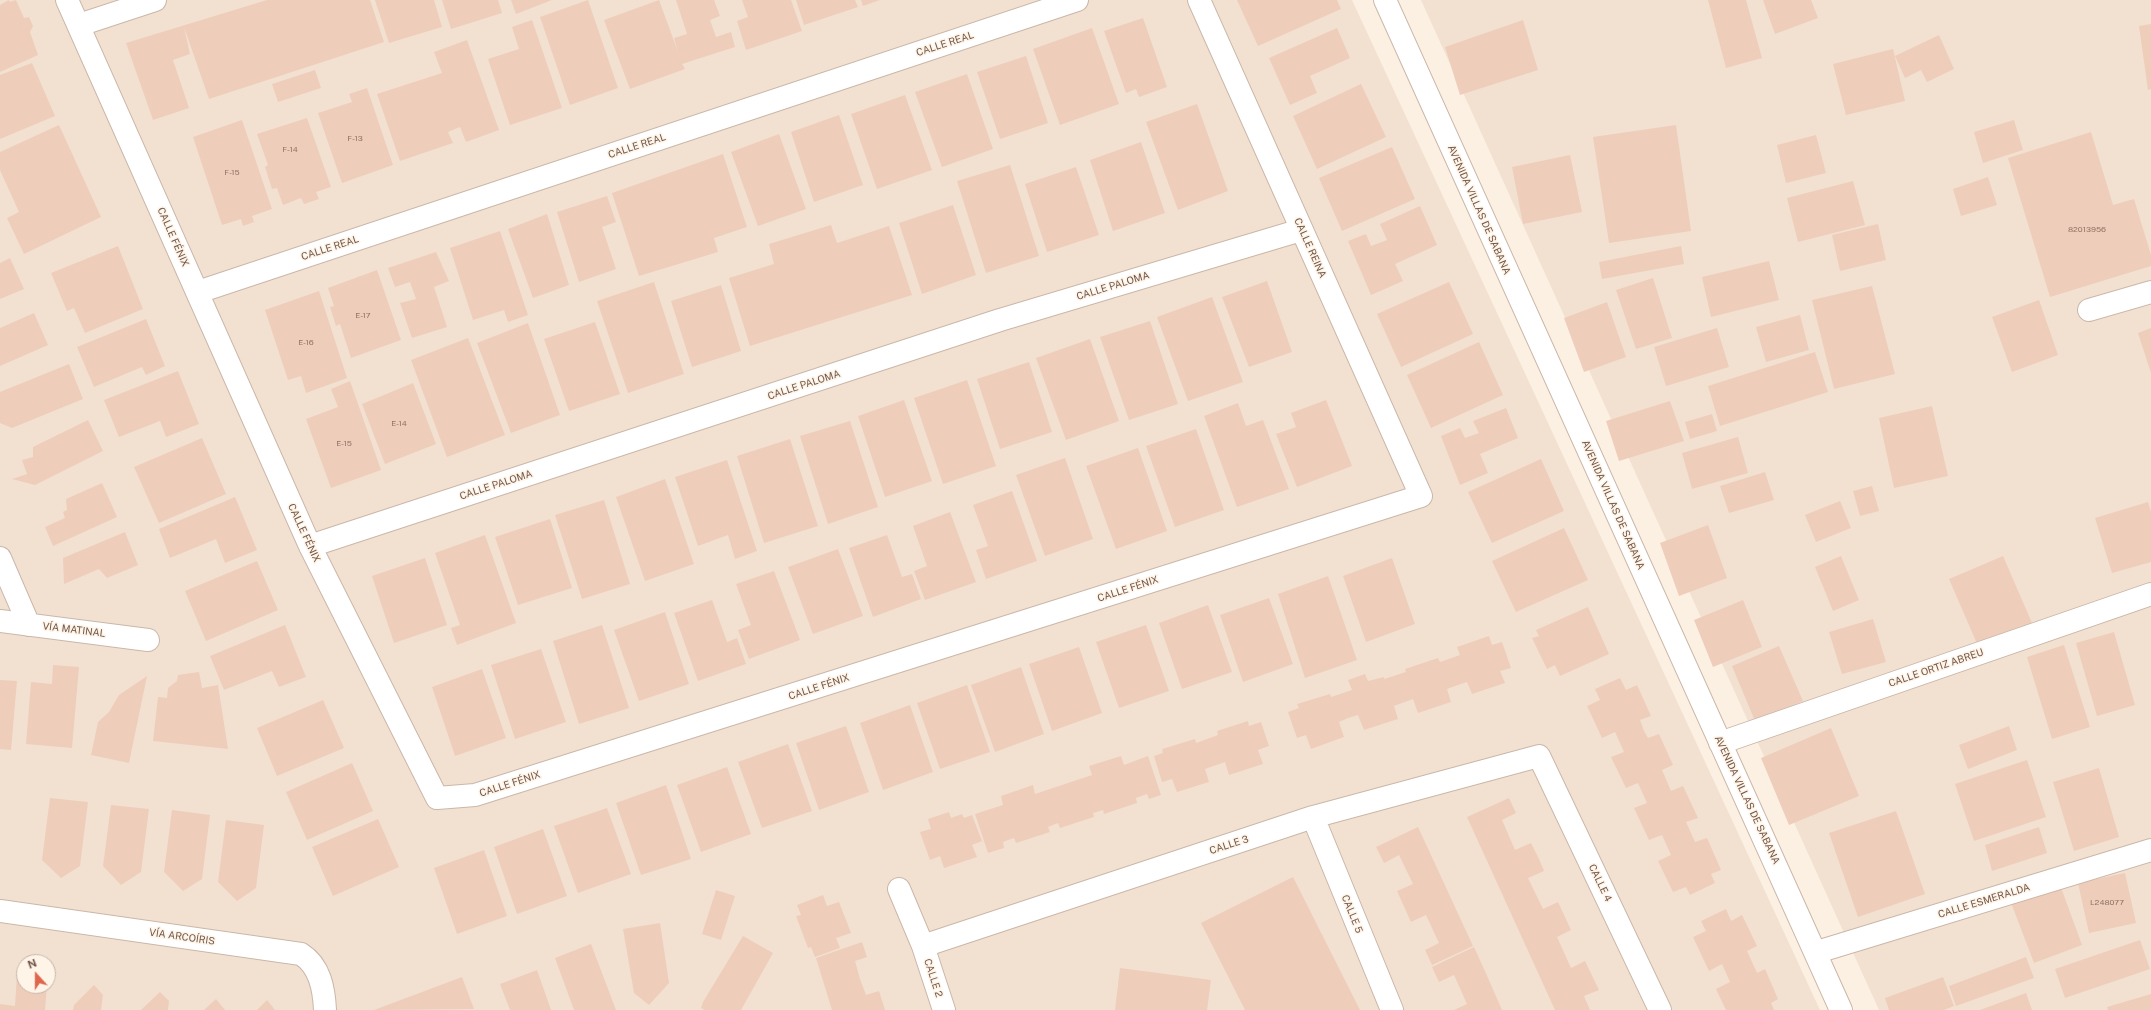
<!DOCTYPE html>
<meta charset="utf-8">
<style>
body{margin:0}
#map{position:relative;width:2151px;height:1010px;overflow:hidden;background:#fbf0e2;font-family:"Public Sans",sans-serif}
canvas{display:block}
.north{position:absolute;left:16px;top:954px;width:40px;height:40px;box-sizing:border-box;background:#fef4e7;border:1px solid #c6b5a8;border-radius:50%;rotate:339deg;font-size:11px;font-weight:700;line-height:16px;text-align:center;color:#71564a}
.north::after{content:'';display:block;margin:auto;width:14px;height:18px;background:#df664c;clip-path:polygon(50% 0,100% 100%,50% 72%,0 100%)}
</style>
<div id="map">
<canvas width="2151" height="1010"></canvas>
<div class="north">N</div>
</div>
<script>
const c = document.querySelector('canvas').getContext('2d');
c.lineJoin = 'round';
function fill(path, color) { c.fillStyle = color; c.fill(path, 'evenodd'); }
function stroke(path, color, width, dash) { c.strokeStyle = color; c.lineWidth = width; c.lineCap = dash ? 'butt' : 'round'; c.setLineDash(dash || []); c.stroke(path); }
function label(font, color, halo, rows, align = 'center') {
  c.font = font + ' "Public Sans",sans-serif'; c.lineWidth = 3; c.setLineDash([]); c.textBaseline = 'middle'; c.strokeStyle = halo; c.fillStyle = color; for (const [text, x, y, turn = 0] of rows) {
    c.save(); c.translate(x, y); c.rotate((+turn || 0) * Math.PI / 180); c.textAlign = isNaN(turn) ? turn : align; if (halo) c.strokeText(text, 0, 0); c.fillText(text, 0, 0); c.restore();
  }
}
const residential = new Path2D(`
 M0,0H1352L1820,1010H0ZM24,962H48V986H24Z
 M1421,0H2151V1010H1879Z`);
const building = new Path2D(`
 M9,0L10,2L16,0L24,18L29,17L33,26L30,32L38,55L0,72V5Z
 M267,0H370L384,42L209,99L184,27L190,54L173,60L189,108L153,120L126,43Z
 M375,0H434L442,27L389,43Z
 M442,0H498L502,13L451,29Z
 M511,0H552L516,14Z
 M588,0L618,88L570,105L540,17Z
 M659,0L678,52L674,38L687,34L676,0H714L720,16L710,20L716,37L731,32L735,47L682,64L685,69L630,89L604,20Z
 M742,0H791L802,31L746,50L737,21L748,17Z
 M796,0H855L858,7L804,25Z
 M861,0H880L863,6Z
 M1237,0H1337L1341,9L1258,46Z
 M1708,0H1746L1762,58L1726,68Z
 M1763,0H1811L1818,18L1775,34Z
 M1143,18L1167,87L1139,97L1136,89L1126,93L1104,31Z
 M532,20L562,108L510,125L488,59L519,49L512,27Z
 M1523,20L1538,70L1460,95L1445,47Z
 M2151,24V89L2148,90L2139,26Z
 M1092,28L1119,104L1060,125L1033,49Z
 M1337,28L1350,58L1310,76L1317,93L1290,105L1269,58Z
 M1939,35L1954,69L1927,82L1921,70L1905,78L1895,56Z
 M467,40L499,130L466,142L460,127L448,132L453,143L400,161L377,94L442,73L434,52Z
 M1893,49L1905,101L1846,115L1833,64Z
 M1026,56L1048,123L1000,139L977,72Z
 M32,63L55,116L0,139V75Z
 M315,70L321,88L278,102L272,84Z
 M967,74L993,149L942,167L915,92Z
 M1361,84L1386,137L1317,169L1293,116Z
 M367,88L393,165L342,183L318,113L352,102L349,94Z
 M905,95L932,170L877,189L851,114Z
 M1197,104L1228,191L1178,210L1146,122Z
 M839,115L863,185L814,202L791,132Z
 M307,118L331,187L316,192L319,199L304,204L301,198L283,205L277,188L272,189L265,167L268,165L257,134Z
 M242,120L272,209L252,216L254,222L243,226L241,219L222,225L193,137Z
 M2014,120L2023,150L1983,163L1974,132Z
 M59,125L101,217L24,254L7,218L19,212L0,170V152Z
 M1676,125L1691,231L1609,243L1593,137Z
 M2091,132L2113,205L2134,199L2151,255V266L2050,297L2008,158Z
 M779,134L806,209L758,226L731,152Z
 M1816,135L1826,173L1786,183L1777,145Z
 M1141,142L1165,213L1113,231L1090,160Z
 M1392,147L1415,199L1342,231L1319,178Z
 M723,154L747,227L714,238L718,252L639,276L612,193Z
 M1570,155L1582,212L1523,224L1512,167Z
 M1010,165L1039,256L986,273L957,181Z
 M1076,167L1099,235L1047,252L1025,184Z
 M1988,177L1997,205L1961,216L1953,189Z
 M1853,181L1865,225L1798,242L1787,198Z
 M607,196L616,222L602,227L616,269L579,282L557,212Z
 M953,205L976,275L922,294L899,223Z
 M1420,206L1437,245L1395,264L1403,281L1371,295L1348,241L1366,234L1371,246L1387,240L1380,224Z
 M547,214L569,285L533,298L508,229Z
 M1878,224L1886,260L1840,271L1832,235Z
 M831,225L837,243L889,226L912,295L750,346L729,278L774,264L769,244Z
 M500,231L528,315L508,322L504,310L473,320L450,248Z
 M118,246L143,309L85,333L74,308L67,311L51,273Z
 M1681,246L1684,264L1602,279L1599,262Z
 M436,252L449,281L434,287L447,327L412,338L400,303L416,299L410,282L395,287L388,268Z
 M10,258L24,289L0,299V263Z
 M1769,261L1779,300L1711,317L1702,277Z
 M377,270L401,340L351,358L340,324L336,326L330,307L334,306L328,288Z
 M1653,278L1672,338L1636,349L1616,290Z
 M1267,281L1292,352L1249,367L1222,297Z
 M654,282L684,374L628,393L597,301Z
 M1449,282L1473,334L1401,367L1377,314Z
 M721,285L741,351L692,367L671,301Z
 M1872,286L1895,374L1834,389L1812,300Z
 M319,291L347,378L306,393L301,376L288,380L265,310Z
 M1212,297L1243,382L1188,401L1157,317Z
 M2039,300L2058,355L2012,372L1992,317Z
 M1607,302L1626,357L1584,372L1564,318Z
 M34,313L48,345L0,366V328Z
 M1800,315L1809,350L1766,362L1756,327Z
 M146,319L165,366L146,375L142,367L94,387L77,347Z
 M1150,321L1178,404L1129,420L1100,337Z
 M595,322L620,394L569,411L544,339Z
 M528,323L560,415L511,433L477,343Z
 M1717,328L1729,367L1666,386L1654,347Z
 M2151,328V373L2138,333Z
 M468,338L505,435L447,457L411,360Z
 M1090,339L1119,421L1066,440L1036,358Z
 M1479,342L1503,395L1431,428L1407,375Z
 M1815,352L1828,392L1720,426L1708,386Z
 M1029,362L1052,432L1000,449L977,379Z
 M69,364L83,399L12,428L0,423V392Z
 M178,371L199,424L166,437L160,421L119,437L104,400Z
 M967,380L996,466L943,484L914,398Z
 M350,381L381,470L331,488L306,419L338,407L331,389Z
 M413,383L436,444L385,464L362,404Z
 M904,400L932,481L885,497L858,416Z
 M1326,400L1352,466L1297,487L1276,434L1296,427L1291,413Z
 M1670,401L1684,441L1619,461L1606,421Z
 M1238,403L1246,426L1263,420L1289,489L1237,507L1204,416Z
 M1932,406L1948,476L1894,488L1879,418Z
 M1506,408L1518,438L1480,454L1488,473L1460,485L1441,436L1460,428L1465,438L1479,433L1473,421Z
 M1712,414L1717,431L1690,439L1685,422Z
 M88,420L103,451L35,485L12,479L27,474L22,460L33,457V447Z
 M850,421L878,507L828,524L800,436Z
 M1196,429L1224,510L1175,527L1146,446Z
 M1738,437L1748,473L1692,489L1682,453Z
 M202,438L226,494L159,523L134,467Z
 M790,439L818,526L764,543L737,456Z
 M1138,448L1167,531L1116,549L1086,466Z
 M1065,458L1093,539L1045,556L1016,475Z
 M1541,459L1564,511L1492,543L1468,492Z
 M727,460L757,551L735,559L728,535L698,546L675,477Z
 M1765,472L1774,500L1729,513L1720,486Z
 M665,479L694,564L645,581L616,497Z
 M102,483L117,517L53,546L45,527L65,518L63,512L67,510L66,499Z
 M1872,486L1879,511L1860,516L1853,491Z
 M1012,491L1037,561L986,579L976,550L988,546L973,505Z
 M235,497L257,550L225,563L216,539L170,558L159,529Z
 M604,500L630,584L582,599L555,515Z
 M1840,501L1851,528L1816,542L1805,515Z
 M2148,502L2151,512V562L2112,573L2095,518Z
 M950,512L976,582L925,600L914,571L927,566L913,526Z
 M550,519L572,588L518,605L495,537Z
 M1708,525L1727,578L1679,596L1660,543Z
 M1564,528L1588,580L1516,612L1492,561Z
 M125,532L138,565L107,578L99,569L64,584L63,558Z
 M485,535L516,623L457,645L451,628L460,625L435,553Z
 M887,535L902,577L912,574L921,599L873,617L849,548Z
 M838,549L863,616L813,634L788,567Z
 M1841,556L1859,600L1833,611L1815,567Z
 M2003,556L2032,623L1978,646L1949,579Z
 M425,558L447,625L394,643L372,576Z
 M1392,558L1415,624L1366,642L1343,576Z
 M257,561L278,610L206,641L185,591Z
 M774,571L800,640L749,659L738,630L751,625L736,584Z
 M1328,576L1357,660L1305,678L1278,594Z
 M1269,598L1293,664L1243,682L1220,615Z
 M712,600L727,642L737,638L746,664L698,681L674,613Z
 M1743,600L1762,647L1713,667L1694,620Z
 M1208,605L1232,672L1182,689L1159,623Z
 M1588,607L1609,654L1560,676L1555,665L1547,669L1532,638L1539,636L1536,630Z
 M665,612L689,684L639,701L614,630Z
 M1873,619L1886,662L1842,674L1829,632Z
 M285,625L306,677L279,687L272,671L224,690L210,656Z
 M602,625L629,708L579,724L553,641Z
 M1146,625L1169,691L1119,708L1096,642Z
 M2114,632L2135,705L2097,716L2076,643Z
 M1489,636L1492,645L1502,642L1511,668L1500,671L1505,683L1472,694L1467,682L1458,685L1447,689L1451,702L1418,713L1413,699L1394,706L1398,719L1364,730L1358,715L1348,718L1339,722L1344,737L1311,749L1306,735L1297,738L1288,712L1299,708L1297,704L1330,694L1331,697L1352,690L1348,680L1365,674L1368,681L1384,677V679L1406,672L1405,669L1438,658L1440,662L1460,655L1457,647Z
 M2064,645L2090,727L2052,739L2027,657Z
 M1779,646L1803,701L1755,721L1732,666Z
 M1079,647L1102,713L1052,731L1029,664Z
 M541,649L566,722L515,739L491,665Z
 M53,665L79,667L72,748L26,744L31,682L52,684Z
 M1021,667L1044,734L995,752L971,685Z
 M482,669L506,738L455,756L432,687Z
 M199,672L202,688L218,685L228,749L153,741L158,697L167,698L168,688L177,681L178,675Z
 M147,676L129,763L91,755L98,722L109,712L119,695Z
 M1620,678L1626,690L1637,685L1651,716L1640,720L1644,731L1648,738L1659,734L1673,765L1662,770L1671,791L1683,786L1698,818L1686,822L1695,842L1707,838L1721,870L1711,874L1715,883L1690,895L1686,887L1673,892L1658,861L1671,855L1662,835L1649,840L1634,808L1647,803L1638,783L1626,788L1611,757L1624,752L1615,732L1602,738L1587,706L1600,700L1595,689Z
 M0,680L17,681L11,750L0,749Z
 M967,685L990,752L940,769L917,703Z
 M323,700L344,748L277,776L257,728Z
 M910,705L933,772L883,790L860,723Z
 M1248,721L1249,726L1261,722L1269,746L1258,750L1263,764L1229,775L1225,762L1205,769L1209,782L1177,792L1172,779L1162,782L1154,756L1163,753L1162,749L1195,739L1196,743L1218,735L1217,731Z
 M846,726L869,792L819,810L796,743Z
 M2009,726L2017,750L1968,769L1959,745Z
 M1831,728L1859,796L1789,825L1761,758Z
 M788,744L812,811L762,828L738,762Z
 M1121,756L1124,765L1148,756L1161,795L1149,799L1147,794L1136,798L1137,803L1104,814L1103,810L1093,813L1094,817L1060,828L1058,823L1048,827L1050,832L1016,843L1014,838L1008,840L1003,842L1004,848L988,853L975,814L1003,805L1001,796L1033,785L1035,794L1092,775L1089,766Z
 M2027,760L2046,817L1974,841L1955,784Z
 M352,763L373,811L307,840L286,792Z
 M727,767L751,834L701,852L677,785Z
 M2099,768L2119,837L2074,851L2053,782Z
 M666,785L691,859L641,875L616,803Z
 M50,798L88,802L80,866L61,878L42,860Z
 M1509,798L1516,813L1502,820L1515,850L1531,843L1539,859L1544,871L1528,878L1543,909L1558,902L1565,917L1571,930L1557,937L1571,968L1585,961L1599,990L1584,996L1590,1010H1555L1467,817Z
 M111,805L149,809L141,872L121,885L103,866Z
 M607,808L631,874L578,893L554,826Z
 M172,810L210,815L202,879L183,891L164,872Z
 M1896,811L1925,894L1858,917L1829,833Z
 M949,812L951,818L962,814L964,818L972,815L982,841L972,845L977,857L944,868L940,856L930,860L920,832L931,829L928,819Z
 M378,819L399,867L333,896L312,847Z
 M226,820L264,825L256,888L237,901L218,882Z
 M1418,827L1473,946L1432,965L1425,950L1439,943L1426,915L1411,922L1397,891L1413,884L1399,855L1384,863L1376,847Z
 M2039,827L2047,853L1992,871L1985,845Z
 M543,829L567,896L517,914L494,847Z
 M484,850L507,916L457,934L434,868Z
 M2125,873L2136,923L2089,933L2078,883Z
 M1293,877L1360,1010H1245L1201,923Z
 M2059,882L2082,945L2034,963L2010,900Z
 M716,890L735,896L721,940L702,934Z
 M823,895L827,906L839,902L851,933L836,938L840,948L815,957L811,947L808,948L796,916L801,915L797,905Z
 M1726,909L1731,921L1742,915L1757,946L1747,951L1757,973L1765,969L1778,999L1771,1003L1774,1010H1726L1716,989L1730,982L1722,964L1709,971L1693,937L1706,931L1701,921Z
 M660,923L669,983L649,1005L634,993L623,929Z
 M743,936L773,953L741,1010H705L701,1008L703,1002Z
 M2140,940L2150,969L2065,998L2055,969Z
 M862,942L867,957L855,961L860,979L866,995L879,991L885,1010H832L816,958Z
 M591,944L616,1010H574L555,958Z
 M1474,947L1488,978L1502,1010H1454L1467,1004L1454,975L1439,982L1432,967Z
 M2026,957L2034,978L1956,1006L1949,986Z
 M1120,968L1211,980L1207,1010H1115Z
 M537,970L551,1010H510L500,984Z
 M17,975L24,976V986H47L45,1010H0V1004L15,1006Z
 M462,977L474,1009L374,1010Z
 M1943,977L1954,1006L1944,1010H1889L1885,998Z
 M94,985L103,995L101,1010H73L74,1005Z
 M160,992L169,1001L168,1010H141Z
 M2026,993L2032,1010H1980Z
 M2151,994V1010H2108L2107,1007Z
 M216,999L225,1010H204Z
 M267,1000L275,1010H257Z`);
const minor = new Path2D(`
 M67,0L310,546L437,798L475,795L1421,496L1199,0
 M1385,0L1841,1010
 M79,25L155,0
 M198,292L1077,0
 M2089,310L2151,292
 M310,546L1000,320L1301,230
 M0,558L29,625
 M0,621L148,640
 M1720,743L2151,594
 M1313,817L1392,1010
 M899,889L923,946L944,1010
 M0,911L301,954C320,966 324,989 325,1010
 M923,946L1313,817L1539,756L1660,1010
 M1817,952L2151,850`);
const numberNames = [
 ["F-13",355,139],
 ["F-14",290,150],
 ["F-15",232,173],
 ["82013956",2087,230],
 ["E-17",363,316],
 ["E-16",306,343],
 ["E-14",399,424],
 ["E-15",344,444],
 ["L248077",2107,903]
];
const streetNames = [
 ["CALLE REAL",945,44,-18],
 ["CALLE REAL",637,146,-18],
 ["AVENIDA VILLAS DE SABANA",1479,210,66],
 ["CALLE FÉNIX",173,237,66],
 ["CALLE REAL",330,248,-18],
 ["CALLE REINA",1310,248,66],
 ["CALLE PALOMA",1113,286,-17],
 ["CALLE PALOMA",804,385,-18],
 ["CALLE PALOMA",496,485,-18],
 ["AVENIDA VILLAS DE SABANA",1613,505,66],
 ["CALLE FÉNIX",304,533,65],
 ["CALLE FÉNIX",1128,589,-18],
 ["VÍA MATINAL",74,630,7],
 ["CALLE ORTIZ ABREU",1936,668,-19],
 ["CALLE FÉNIX",819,687,-18],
 ["CALLE FÉNIX",510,784,-18],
 ["AVENIDA VILLAS DE SABANA",1747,800,65],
 ["CALLE 3",1229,845,-18],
 ["CALLE 4",1600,883,64],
 ["CALLE ESMERALDA",1984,901,-17],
 ["CALLE 5",1352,914,68],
 ["VÍA ARCOÍRIS",182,937,8],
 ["CALLE 2",933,978,72]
];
fill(residential, '#f2e1d1');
fill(building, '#efcdbb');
stroke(minor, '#cbb7a9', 24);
stroke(minor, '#fff', 22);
label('8px', '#907466', null, numberNames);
label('10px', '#71564a', '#fef4e7', streetNames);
</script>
